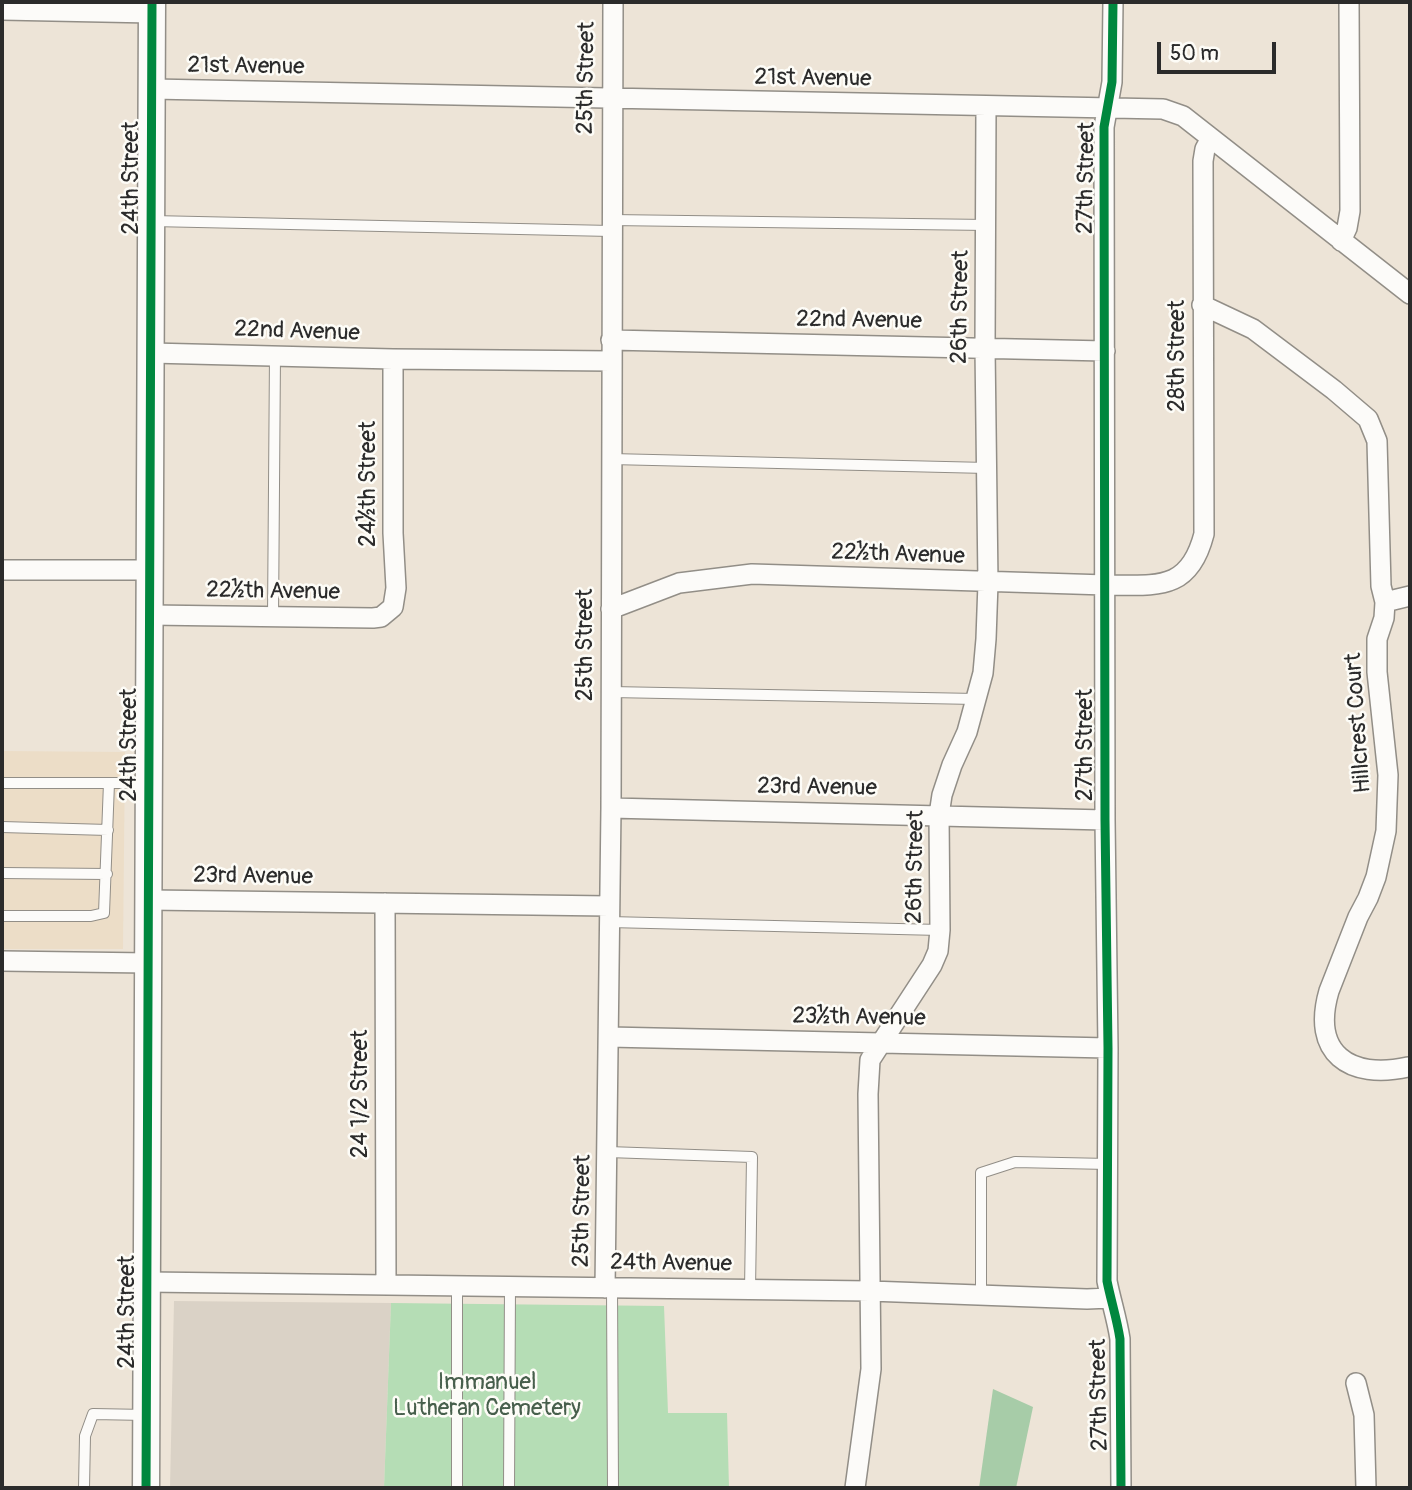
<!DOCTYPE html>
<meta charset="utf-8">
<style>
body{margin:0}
#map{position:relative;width:1412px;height:1490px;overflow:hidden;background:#ede4d7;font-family:Pangolin,sans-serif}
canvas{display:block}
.frame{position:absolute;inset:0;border:4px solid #2b2b2b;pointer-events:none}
.scale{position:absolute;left:1157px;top:42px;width:119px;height:32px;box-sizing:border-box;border:4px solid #2b2b2b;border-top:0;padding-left:9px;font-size:21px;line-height:24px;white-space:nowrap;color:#2b2b2b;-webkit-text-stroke:5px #fdfcf7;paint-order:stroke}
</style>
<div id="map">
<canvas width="1412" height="1490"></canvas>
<div class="frame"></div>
<div class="scale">50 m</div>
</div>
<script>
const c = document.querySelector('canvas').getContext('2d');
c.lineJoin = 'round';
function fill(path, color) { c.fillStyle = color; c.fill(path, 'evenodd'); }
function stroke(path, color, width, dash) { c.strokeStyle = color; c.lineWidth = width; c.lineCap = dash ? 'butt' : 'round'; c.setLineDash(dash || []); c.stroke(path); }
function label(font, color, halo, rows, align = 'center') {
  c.font = font + ' Pangolin,sans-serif'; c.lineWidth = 5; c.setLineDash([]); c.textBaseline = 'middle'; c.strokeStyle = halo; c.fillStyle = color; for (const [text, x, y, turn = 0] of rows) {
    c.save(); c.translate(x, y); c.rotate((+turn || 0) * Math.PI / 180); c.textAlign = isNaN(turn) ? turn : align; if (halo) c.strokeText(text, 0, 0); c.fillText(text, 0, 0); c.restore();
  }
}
const built = new Path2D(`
 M2,751L125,752L123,949H2Z`);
const industrial = new Path2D(`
 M174,1301L391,1303L384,1488H170Z`);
const green = new Path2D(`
 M391,1303L664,1306L668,1413H727L729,1488H384Z`);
const forest = new Path2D(`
 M993,1389L1033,1407L1016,1488H979Z`);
const lane = new Path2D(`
 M611,220L987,225
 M152,221L611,231
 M611,459L987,468
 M273,617L275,355
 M611,692L976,699
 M2,783H148
 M2,827L108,830
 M2,873L107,874
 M2,916H91L104,913L109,783
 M609,922L940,930
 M608,1152L752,1157L750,1290
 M612,1288L613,1488
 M981,1295V1173L1015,1162L1108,1164
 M84,1488L85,1436L93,1414L146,1415
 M457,1488V1285
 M509,1488L510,1286`);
const street = new Path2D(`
 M1113,2L1112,82L1104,127L1105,820L1108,1048L1107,1281C1111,1301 1117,1319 1120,1339L1121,1488
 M2,10L152,13
 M152,89L1163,109L1183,116L1410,294
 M1341,241L1347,228L1350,211L1349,2
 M1202,305L1253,329L1334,390L1368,419L1377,441L1381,586L1385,602L1384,618L1377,639V672L1388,775L1386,831L1376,877L1368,898L1358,917L1329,991C1311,1053 1349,1080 1408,1067
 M611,340L1105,351
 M151,353L393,359L611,361
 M2,570H150
 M1385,602L1410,596
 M611,609L679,583L752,574L1106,585C1157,585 1189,592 1204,534L1203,161L1205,149L1211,138
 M150,615L373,618L381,617L393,607L396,588L393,533V359
 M611,808L1105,820
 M149,900L609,906
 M385,903L386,1284
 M2,961L148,963
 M609,1037L1108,1048
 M147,1282L870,1291L1087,1299L1110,1298
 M605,1288L611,808L613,2
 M1356,1383L1364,1415L1366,1488
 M855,1488L871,1369L868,1094L870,1060L932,965L938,951L940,930L939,815L942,795L952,765L967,732L983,673L986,639L988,583L985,348L986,107`);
const secondary = new Path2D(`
 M146,1488L152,2`);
const cycleway = new Path2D(`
 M1113,2L1112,82L1104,127L1105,820L1108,1048L1107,1281C1111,1301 1117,1319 1120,1339L1121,1488
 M146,1488L152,2`);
const streetNames = [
 ["21st Avenue",246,67,1],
 ["25th Street",587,78,-89],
 ["21st Avenue",813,79,1],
 ["24th Street",132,178,-90],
 ["27th Street",1087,178,-89],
 ["26th Street",961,307,-89],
 ["22nd Avenue",859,321,1],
 ["22nd Avenue",297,332,2],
 ["28th Street",1178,356,-90],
 ["24½th Street",369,484,-90],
 ["22½th Avenue",898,555,2],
 ["22½th Avenue",273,592,1],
 ["25th Street",586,645,-90],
 ["Hillcrest Court",1359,723,-94],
 ["24th Street",130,745,-90],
 ["27th Street",1086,745,-90],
 ["23rd Avenue",817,788,1],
 ["26th Street",916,867,-89],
 ["23rd Avenue",253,877,1],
 ["23½th Avenue",859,1018,1],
 ["24 1/2 Street",361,1094,-90],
 ["25th Street",583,1211,-89],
 ["24th Avenue",671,1264,1],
 ["24th Street",128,1312,-90],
 ["27th Street",1100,1395,-91]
];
const parkNames = [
 ["Immanuel",487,1383],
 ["Lutheran Cemetery",487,1409]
];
fill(built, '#ecddc7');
fill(industrial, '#dad2c6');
fill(green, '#b5ddb5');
fill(forest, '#a7cca8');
stroke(lane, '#928e87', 12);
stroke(street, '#928e87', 22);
stroke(secondary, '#928e87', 29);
stroke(lane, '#fcfbf9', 10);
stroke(street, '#fcfbf9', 19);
stroke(secondary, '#fcfbf9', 26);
stroke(cycleway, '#00873e', 9);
label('23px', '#2b2b2b', '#fdfcf7', streetNames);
label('23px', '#475f4c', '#fdfcf7', parkNames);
</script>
